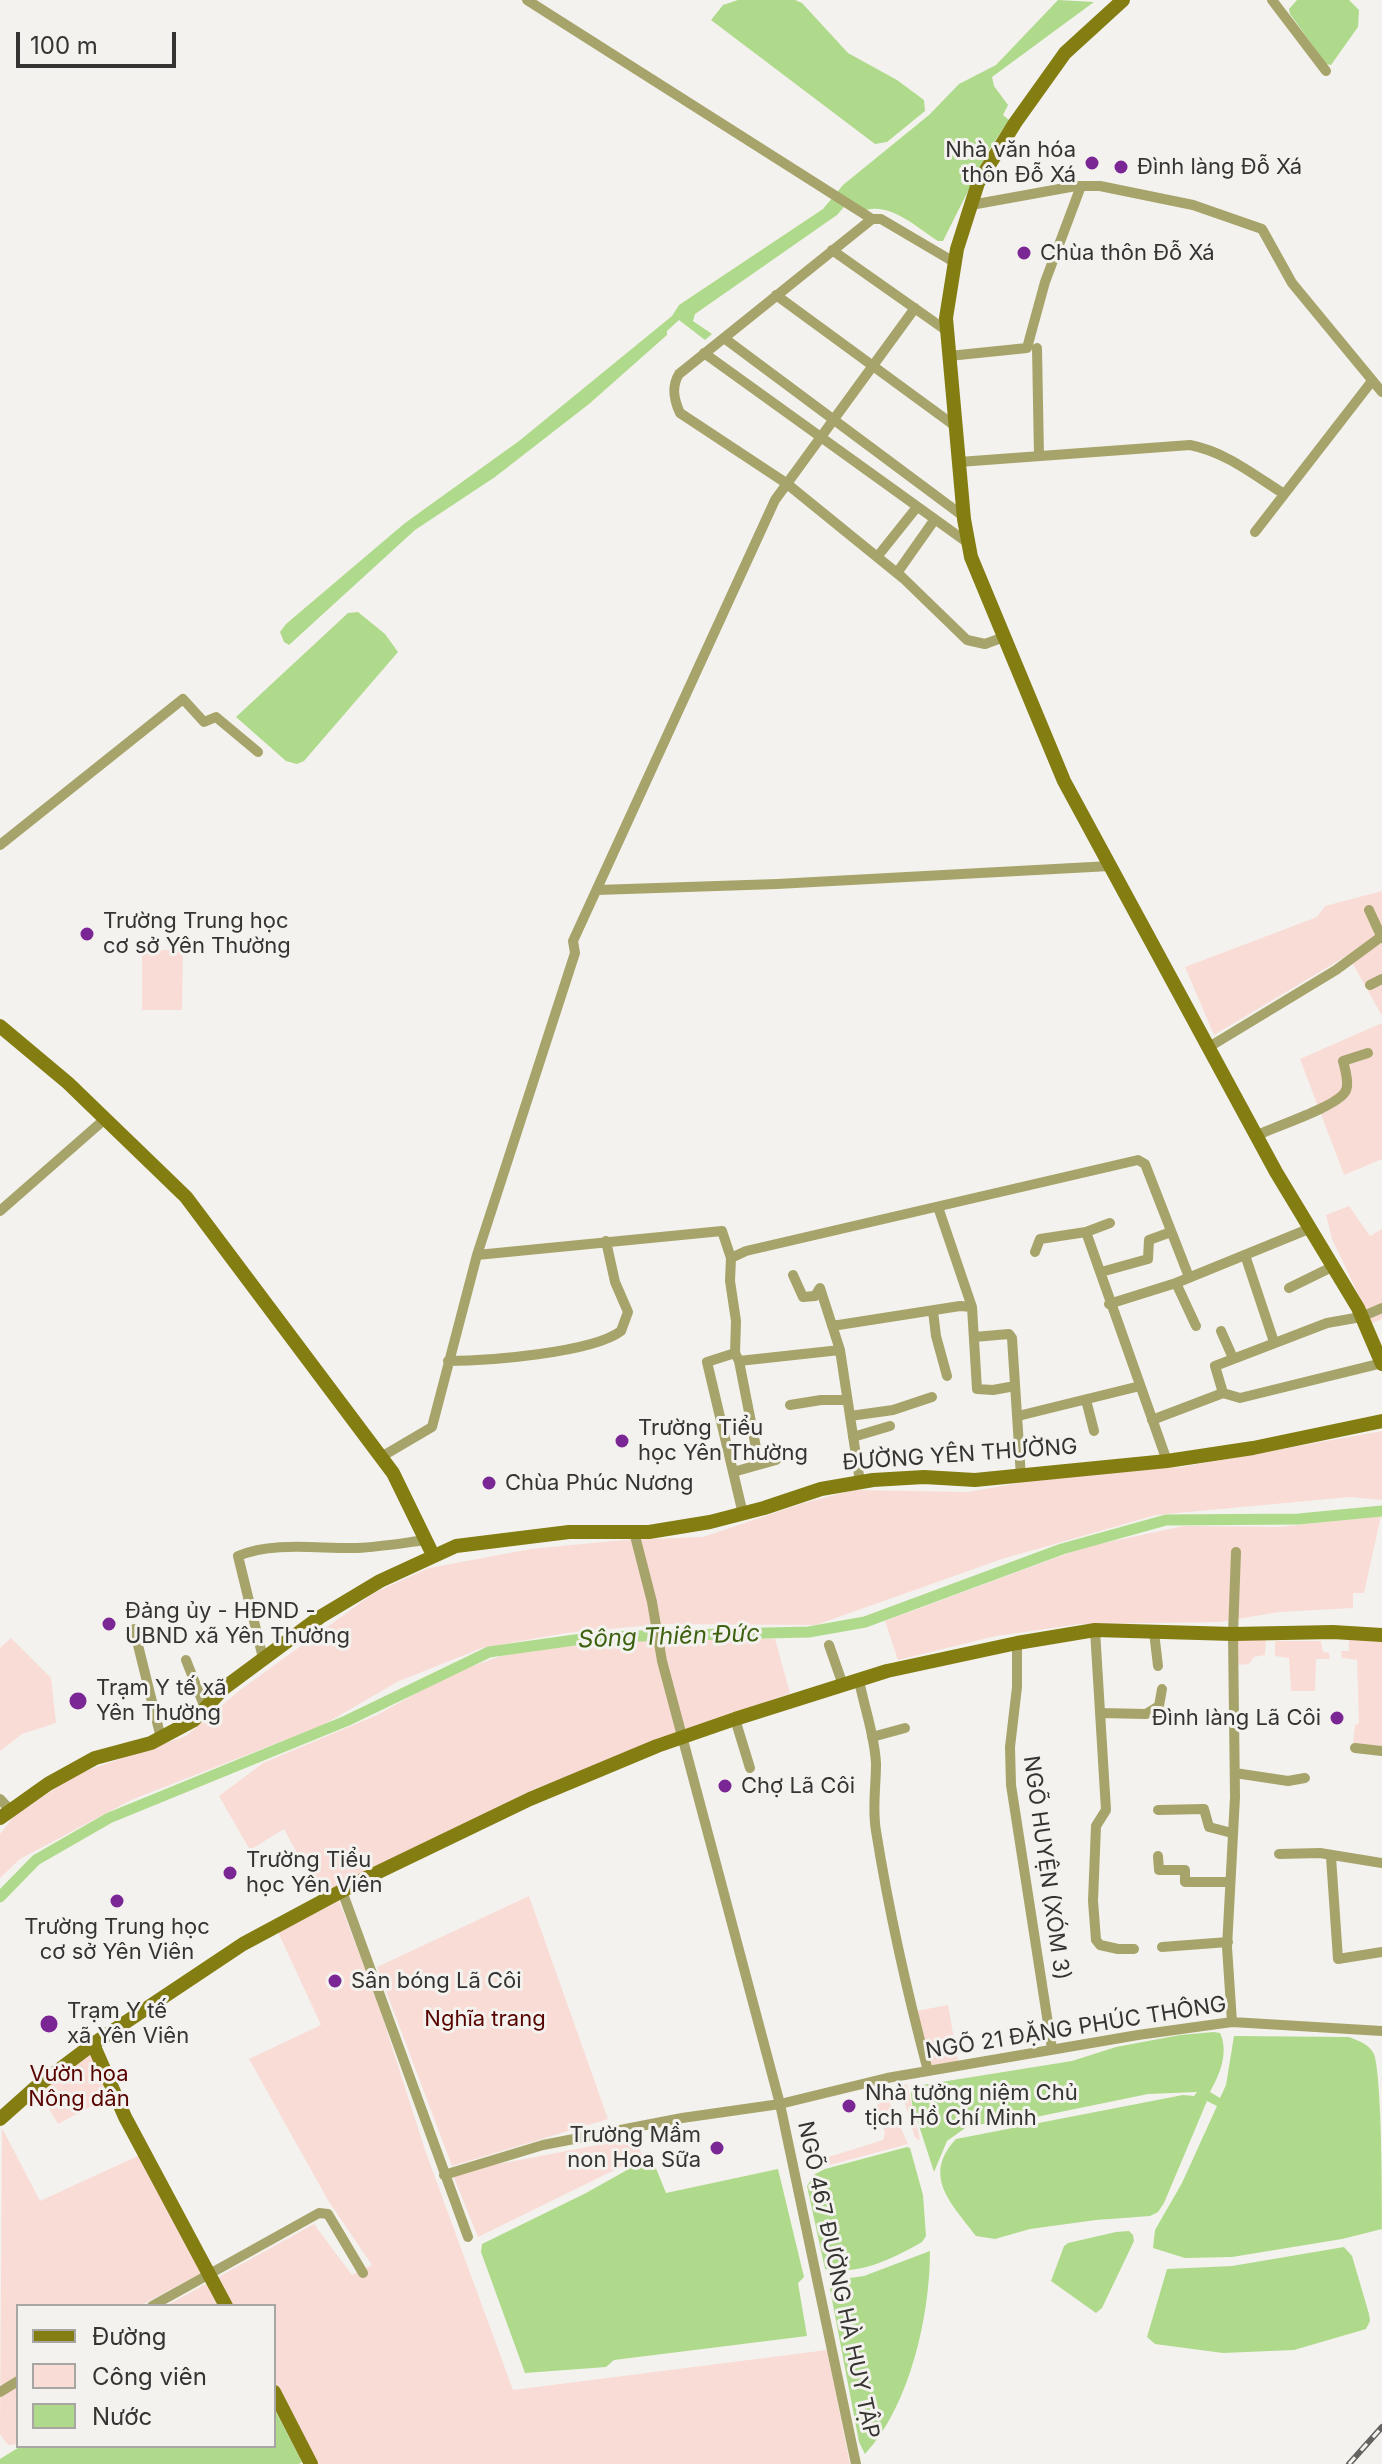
<!DOCTYPE html>
<meta charset="utf-8">
<style>
body{margin:0}
#map{position:relative;width:1382px;height:2464px;overflow:hidden;background:#f4f2ee;font-family:Inter,sans-serif}
canvas{display:block}
.legend{position:absolute;left:16px;top:2304px;width:260px;height:144px;box-sizing:border-box;background:#f4f2ee;border:2px solid #a8a6a3;margin:0;padding:10px 14px;list-style:none;font-size:24px;color:#353433}
.legend li{display:flex;align-items:center;gap:16px;height:40px}
.legend b{width:40px;border:2px solid #a8a6a3}
.scale{position:absolute;left:16px;top:32px;width:160px;height:36px;box-sizing:border-box;border:4px solid #353433;border-top:0;padding-left:10px;font-size:24px;line-height:28px;white-space:nowrap;color:#353433;-webkit-text-stroke:6px #f4f2ee;paint-order:stroke}
</style>
<div id="map">
<canvas width="1382" height="2464"></canvas>
<ul class="legend">
<li><b style="height:10px;background:#837d12"></b>Đường</li>
<li><b style="height:22px;background:#f9dcd6"></b>Công viên</li>
<li><b style="height:22px;background:#afda8b"></b>Nước</li>
</ul>
<div class="scale">100 m</div>
</div>
<script>
const c = document.querySelector('canvas').getContext('2d');
c.lineJoin = 'round';
function fill(path, color) { c.fillStyle = color; c.fill(path, 'evenodd'); }
function stroke(path, color, width, dash) { c.strokeStyle = color; c.lineWidth = width; c.lineCap = dash ? 'butt' : 'round'; c.setLineDash(dash || []); c.stroke(path); }
function label(font, color, halo, rows, align = 'center') {
  c.font = font + ' Inter,sans-serif'; c.lineWidth = 6; c.setLineDash([]); c.textBaseline = 'middle'; c.strokeStyle = halo; c.fillStyle = color; for (const [text, x, y, turn = 0] of rows) {
    c.save(); c.translate(x, y); c.rotate((+turn || 0) * Math.PI / 180); c.textAlign = isNaN(turn) ? turn : align; if (halo) c.strokeText(text, 0, 0); c.fillText(text, 0, 0); c.restore();
  }
}
const green = new Path2D(`
 M1382,891V1016L1348,955L1214,1035L1185,967L1317,917L1325,906Z
 M142,950H183L182,1010H142Z
 M1382,1023V1159L1344,1175L1300,1059Z
 M1349,1206L1370,1236L1382,1229V1319L1372,1323L1332,1239L1326,1215Z
 M1382,1431V1500L1350,1497L1156,1515L1002,1559L816,1625L663,1624L566,1633L482,1648L399,1681L321,1726L131,1800L20,1859L0,1878V1834L14,1816L77,1774L186,1736L240,1690L374,1593L429,1568L531,1549L623,1540L703,1537L804,1503L854,1490L968,1492L1069,1474L1182,1467Z
 M1381,1516L1364,1593H1353V1608L1279,1612L1220,1622L1080,1624L996,1636L898,1660L885,1621L1085,1547L1184,1526L1279,1527Z
 M11,1638L51,1678L56,1723L22,1734L0,1751V1648Z
 M714,1638L775,1639L790,1693L536,1788L320,1896L284,1829L250,1850L219,1796L263,1763L377,1715L453,1673L501,1656L597,1641Z
 M1233,1638H1266L1265,1655L1254,1657L1249,1664L1236,1665Z
 M1349,1638L1382,1641V1746L1353,1743L1355,1725L1359,1723L1357,1660L1342,1658L1341,1651H1349Z
 M1275,1641H1321L1323,1652L1329,1653L1330,1659H1316L1315,1691H1291L1289,1658L1275,1656Z
 M529,1896L608,2119L452,2166L377,1967Z
 M339,1901L377,2000L425,2150L513,2390L827,2350L850,2464H315L274,2386V2306H166L314,2224L352,2275L372,2265L329,2202L249,2059L321,2025L278,1932Z
 M948,2005L958,2062L929,2068L916,2011Z
 M92,2048L112,2095L58,2124L38,2090Z
 M907,2084L920,2140L915,2138L900,2086Z
 M888,2099L908,2144L826,2166L822,2159L883,2140L885,2133L877,2105Z
 M2,2128L40,2201L140,2155L201,2273L140,2306H18V2444L8,2445L0,2434Z
 M634,2138L643,2156L478,2237L452,2173Z`);
const water = new Path2D(`
 M738,0H795L802,3L848,53L897,80L924,100L925,111L887,142L875,144L711,20L723,5Z
 M1058,0L1094,2L992,77L994,86L1008,105L1003,115L1009,120L987,153L943,241H938C917,228 892,203 866,210L850,200L837,215L695,314L693,321L712,334L705,340L679,320L667,331V335L589,404L495,477L415,530L289,645L284,642L280,632L286,624L405,523L519,441L672,316L679,305L823,209L843,185L929,115L959,84L996,65Z
 M1297,0H1349L1359,10L1358,27L1331,65L1326,64L1290,14L1289,9Z
 M358,612L385,634L398,652L304,761L297,764L286,761L236,717L348,613Z
 M1214,2032L1220,2033C1229,2052 1220,2074 1210,2092L1220,2098L1226,2085L1234,2036L1349,2037C1359,2041 1369,2044 1374,2054C1382,2078 1382,2195 1382,2229L1342,2239L1232,2257L1185,2258L1153,2248L1155,2230L1182,2183L1217,2106L1207,2101L1164,2203L1158,2212L1150,2216L1096,2220L1030,2229L995,2239L976,2236C952,2204 921,2176 956,2139L1183,2095L1194,2096L1197,2092L1148,2094L1031,2118L968,2126L947,2141L934,2172L912,2104L911,2093L916,2086L1072,2061L1116,2047L1180,2035Z
 M907,2147L910,2148L923,2195L926,2236L922,2242C892,2259 861,2275 825,2269L807,2186L815,2174L825,2169Z
 M643,2156H651L666,2193L778,2169L804,2277L798,2283L807,2336L614,2360L606,2367L525,2373L481,2252L482,2244L586,2193L636,2165L638,2158Z
 M1129,2231L1133,2235L1134,2241L1102,2308L1096,2313L1051,2281L1064,2246L1068,2243L1116,2232Z
 M1344,2247L1352,2256L1369,2314L1370,2321L1366,2329L1294,2350L1223,2353L1155,2344L1147,2337L1167,2269L1232,2266Z
 M930,2251C930,2315 910,2406 865,2454L859,2442L830,2289L832,2283L836,2280L864,2276Z
 M274,2408L302,2462L299,2464H0V2459L21,2446H274Z`);
const canal = new Path2D(`
 M0,1897L36,1860L109,1818L346,1721L489,1652L596,1637L809,1632L865,1622L1062,1549L1166,1520L1299,1519L1382,1511`);
const street = new Path2D(`
 M527,0L872,219H881L954,262
 M1272,0L1326,71
 M971,205L1076,186H1100L1193,205L1262,229L1292,283L1382,392
 M872,219L679,374C671,387 674,400 680,413L786,483L903,578L967,640L985,644L1004,637
 M832,250L947,331
 M776,295L955,426
 M724,338L963,516
 M1037,348L1039,456
 M704,353L968,543
 M949,356L1027,348L1045,282L1081,186
 M959,462L1190,445C1226,452 1254,475 1284,494
 M1255,532L1372,381
 M877,557L917,507
 M897,573L935,519
 M0,845L183,699L204,722L216,717L258,752
 M597,890L777,884L1110,866
 M1369,910L1382,938
 M1370,985L1382,979
 M1209,1047L1336,970L1382,936
 M1258,1135C1276,1126 1336,1107 1345,1092C1350,1085 1345,1069 1343,1061L1368,1053
 M938,1207L972,1307L977,1389L993,1390L1015,1386
 M0,1211L105,1119
 M1086,1232L1167,1461
 M1035,1252L1040,1239L1086,1232L1110,1223
 M477,1255L722,1231L731,1258L730,1281L736,1321L735,1353L739,1361L759,1463
 M1245,1255L1274,1342
 M731,1258L746,1251L1138,1160L1145,1164L1189,1277
 M1101,1272L1148,1259L1149,1240L1171,1232
 M793,1275L803,1297L815,1296L820,1288L840,1350L860,1482
 M1176,1283L1196,1326
 M1289,1288L1334,1266
 M1109,1304L1176,1283L1311,1228
 M933,1311L936,1336L947,1376
 M832,1326L960,1306L972,1307
 M1221,1331L1233,1358
 M974,1337L1009,1334L1012,1338L1021,1477
 M735,1353L707,1362L743,1514
 M448,1361C486,1361 592,1353 621,1331L628,1312L615,1282L606,1241
 M739,1361L840,1350
 M1223,1393L1215,1366L1327,1323L1361,1317L1382,1308
 M1086,1400L1094,1431
 M790,1405L821,1400H847
 M850,1416L893,1410L932,1397
 M1018,1416L1140,1386
 M1152,1420L1223,1393L1240,1398L1382,1363
 M853,1437L890,1426
 M381,1457L432,1427L477,1255L575,953L573,941L775,500L915,308
 M733,1472L776,1460
 M634,1532L652,1602L662,1661L780,2104L856,2464
 M134,1629L161,1738
 M1095,1630L1106,1810L1096,1826L1093,1901L1096,1940L1100,1945L1118,1949H1134
 M1154,1632L1158,1666
 M1017,1643V1687L1010,1747L1011,1785L1052,2049
 M829,1645L843,1685
 M263,1658L238,1556C274,1541 319,1549 357,1548C380,1547 403,1543 426,1540
 M186,1660L205,1708
 M859,1680C864,1707 875,1736 876,1764C876,1787 872,1808 876,1831C889,1912 907,1992 928,2071
 M1100,1713L1146,1714L1159,1706L1162,1689
 M735,1719L750,1768
 M872,1737L905,1728
 M1355,1748L1382,1751
 M1235,1773L1288,1781L1305,1778
 M0,1799L11,1811
 M1158,1810L1204,1809L1209,1827L1232,1833
 M1279,1854L1320,1853L1382,1863
 M1158,1856L1159,1870H1185V1882H1230
 M1331,1857L1338,1959L1382,1952
 M342,1891L468,2237
 M1162,1947L1228,1942
 M1232,2022L1227,1947L1235,1797L1233,1634L1236,1552
 M444,2175L543,2145L682,2118L780,2104L887,2078L1138,2035L1232,2022L1382,2031
 M152,2306L319,2213L328,2214L363,2273
 M0,2392L18,2381`);
const secondary = new Path2D(`
 M1123,0L1065,53L1015,123L978,183L957,249L946,318L964,519L971,557L1064,781L1276,1172L1358,1308L1382,1364
 M0,1026L68,1083L186,1197L393,1473L433,1555
 M0,1818L48,1784L95,1758L151,1743L194,1720L224,1688L320,1617L380,1581L456,1546L569,1532H649L710,1522L764,1508L821,1489L873,1480L924,1477L975,1480L1167,1461L1253,1448L1382,1421
 M93,2044L125,2117L226,2306
 M0,2119L36,2087L93,2044L243,1944L366,1878L530,1799L657,1746L735,1719L887,1671L1017,1643L1095,1630L1233,1634L1333,1632L1382,1635
 M274,2392L311,2464`);
const rail = new Path2D(`
 M1349,2464L1382,2427`);
const markers = [
 [1092,163,8,"#7b2695"],
 [1121,167,8,"#7b2695"],
 [1024,253,8,"#7b2695"],
 [87,934,8,"#7b2695"],
 [622,1441,8,"#7b2695"],
 [489,1483,8,"#7b2695"],
 [109,1624,8,"#7b2695"],
 [78,1701,10,"#7b2695"],
 [1337,1718,8,"#7b2695"],
 [725,1786,8,"#7b2695"],
 [230,1873,8,"#7b2695"],
 [117,1901,8,"#7b2695"],
 [335,1981,8,"#7b2695"],
 [49,2024,10,"#7b2695"],
 [849,2106,8,"#7b2695"],
 [717,2148,8,"#7b2695"]
];
const poiNames = [
 ["Nhà văn hóa",1076,150,"right"],
 ["thôn Đỗ Xá",1076,175,"right"],
 ["Đình làng Đỗ Xá",1137,167],
 ["Chùa thôn Đỗ Xá",1040,253],
 ["Trường Trung học",103,921],
 ["cơ sở Yên Thường",103,946],
 ["Trường Tiểu",638,1428],
 ["học Yên Thường",638,1453],
 ["Chùa Phúc Nương",505,1483],
 ["Đảng ủy - HĐND -",125,1611],
 ["UBND xã Yên Thường",125,1636],
 ["Trạm Y tế xã",96,1688],
 ["Yên Thường",96,1713],
 ["Đình làng Lã Côi",1321,1718,"right"],
 ["Chợ Lã Côi",741,1786],
 ["Trường Tiểu",246,1860],
 ["học Yên Viên",246,1885],
 ["Trường Trung học",117,1927,"center"],
 ["cơ sở Yên Viên",117,1952,"center"],
 ["Sân bóng Lã Côi",351,1981],
 ["Trạm Y tế",67,2011],
 ["xã Yên Viên",67,2036],
 ["Nhà tưởng niệm Chủ",865,2093],
 ["tịch Hồ Chí Minh",865,2118],
 ["Trường Mầm",701,2135,"right"],
 ["non Hoa Sữa",701,2160,"right"]
];
const streetNames = [
 ["ĐƯỜNG YÊN THƯỜNG",960,1455,-4],
 ["NGÕ HUYỆN (XÓM 3)",1046,1868,82],
 ["NGÕ 21 ĐẶNG PHÚC THÔNG",1076,2028,-9],
 ["NGÕ 467 ĐƯỜNG HÀ HUY TẬP",838,2280,78]
];
const parkNames = [
 ["Nghĩa trang",485,2019],
 ["Vườn hoa",79,2074],
 ["Nông dân",79,2099]
];
const waterNames = [
 ["Sông Thiên Đức",669,1637,-2]
];
fill(green, '#f9dcd6');
fill(water, '#afda8b');
stroke(canal, '#afda8b', 11);
stroke(street, '#a6a46a', 10);
stroke(secondary, '#837d12', 14);
stroke(rail, '#646361', 6);
stroke(rail, '#f4f2ee', 3, [9]);
for (const [x, y, r, color] of markers) { const dot = new Path2D(); dot.arc(x, y, r, 0, 2 * Math.PI); c.fillStyle = color; c.fill(dot); stroke(dot, '#f4f2ee', 3); }
label('22px', '#353433', '#f4f2ee', poiNames, 'left');
label('22px', '#353433', '#f4f2ee', streetNames);
label('22px', '#570400', '#f4f2ee', parkNames);
label('italic 24px', '#3d610f', '#f4f2ee', waterNames);
</script>
